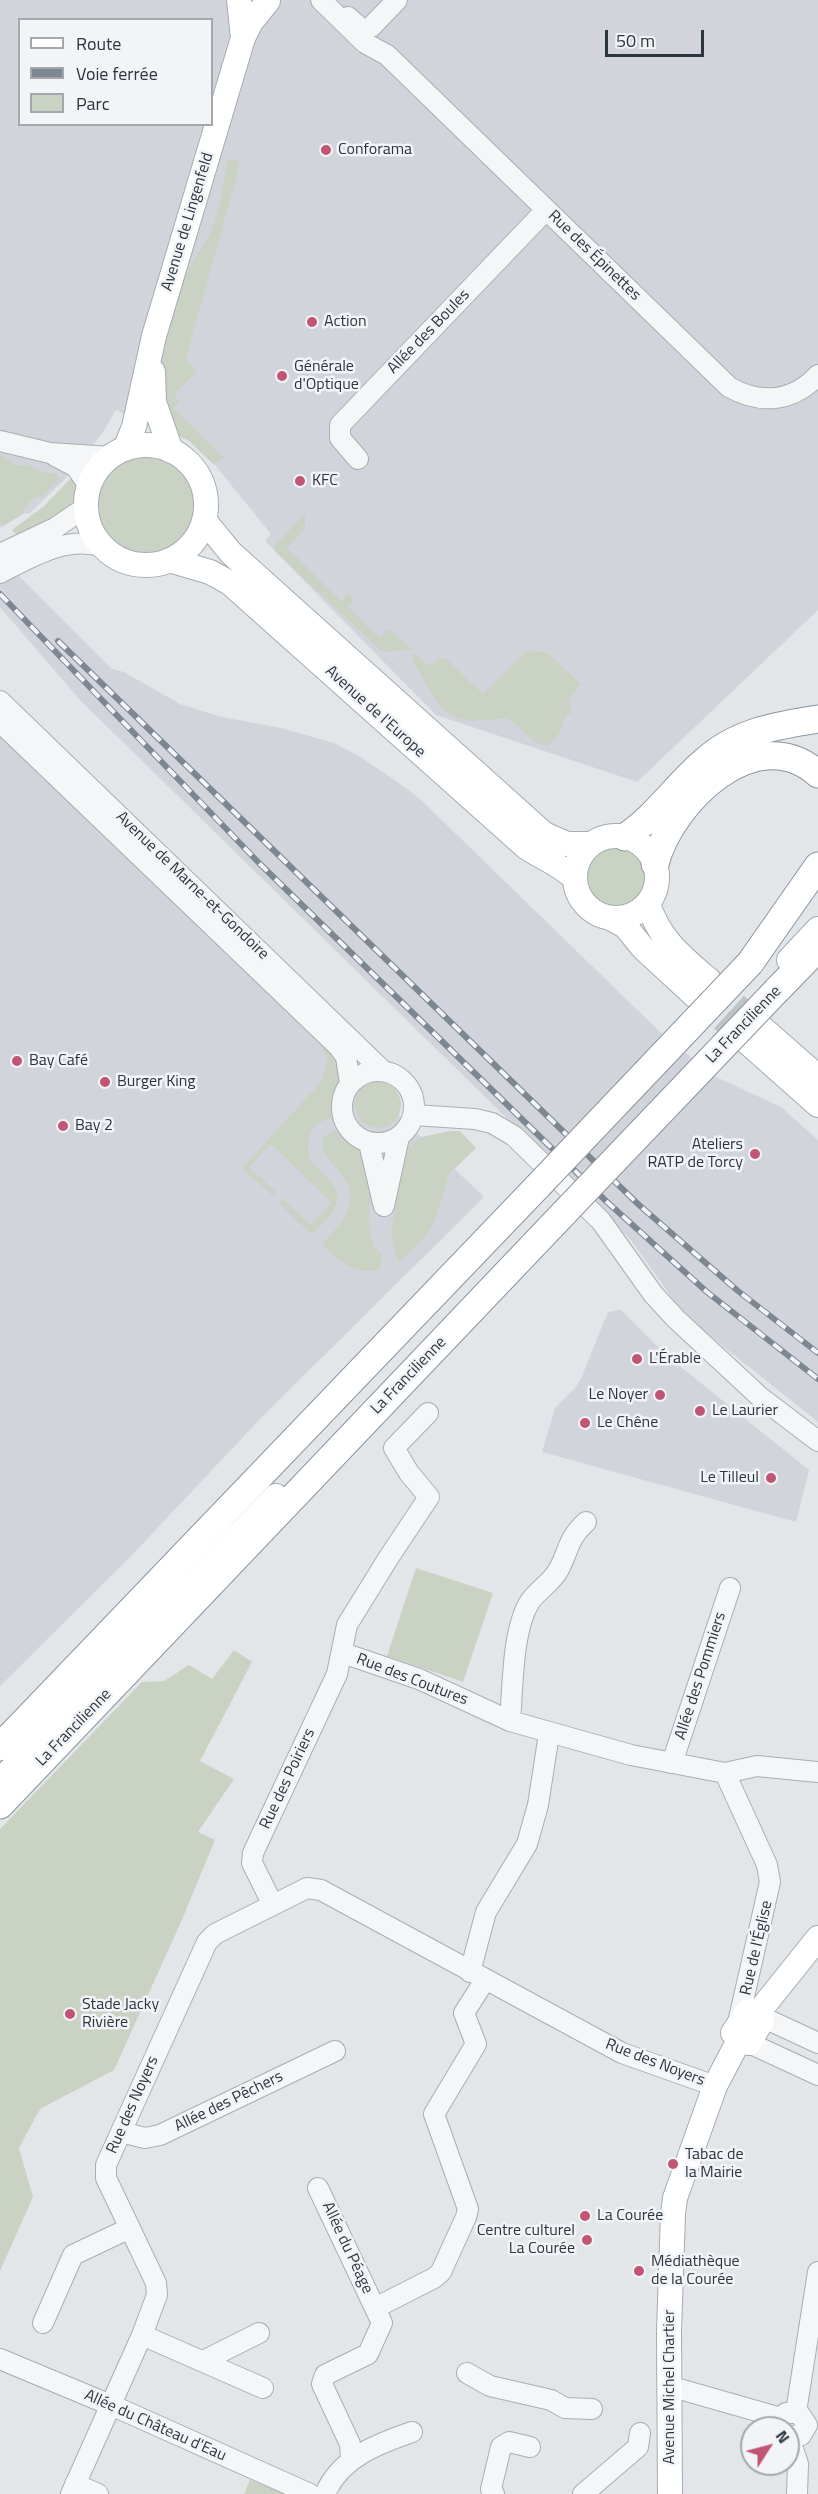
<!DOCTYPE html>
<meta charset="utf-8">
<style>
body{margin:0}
#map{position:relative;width:818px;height:2494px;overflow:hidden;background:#e2e6e9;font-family:"Titillium Web",sans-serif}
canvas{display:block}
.legend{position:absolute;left:18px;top:18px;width:195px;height:108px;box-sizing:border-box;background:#f2f4f7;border:2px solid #a3a8ad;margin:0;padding:8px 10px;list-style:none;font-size:18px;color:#2c363f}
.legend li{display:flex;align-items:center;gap:12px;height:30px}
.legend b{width:30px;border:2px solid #a3a8ad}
.north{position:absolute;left:740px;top:2416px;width:60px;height:60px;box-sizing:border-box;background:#f2f4f7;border:2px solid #a3a8ad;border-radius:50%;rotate:54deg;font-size:16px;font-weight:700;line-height:24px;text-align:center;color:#2c363f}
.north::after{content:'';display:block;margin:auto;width:21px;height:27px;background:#c05574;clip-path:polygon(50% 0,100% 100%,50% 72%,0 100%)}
.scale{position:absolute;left:605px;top:30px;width:99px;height:27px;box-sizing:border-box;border:3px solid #2c363f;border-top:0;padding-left:8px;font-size:18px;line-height:21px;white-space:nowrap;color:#2c363f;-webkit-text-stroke:4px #f2f4f7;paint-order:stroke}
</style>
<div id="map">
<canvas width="818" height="2494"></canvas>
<ul class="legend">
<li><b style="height:8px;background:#fff"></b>Route</li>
<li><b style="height:8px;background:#7d8791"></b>Voie ferrée</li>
<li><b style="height:16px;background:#cad2c4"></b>Parc</li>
</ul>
<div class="north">N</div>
<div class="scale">50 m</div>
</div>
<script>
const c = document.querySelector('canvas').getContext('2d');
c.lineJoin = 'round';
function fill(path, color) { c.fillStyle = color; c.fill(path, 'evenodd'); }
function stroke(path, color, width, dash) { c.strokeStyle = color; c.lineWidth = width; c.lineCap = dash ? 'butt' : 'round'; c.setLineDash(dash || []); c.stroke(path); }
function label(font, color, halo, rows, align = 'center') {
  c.font = font + ' "Titillium Web",sans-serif'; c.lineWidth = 5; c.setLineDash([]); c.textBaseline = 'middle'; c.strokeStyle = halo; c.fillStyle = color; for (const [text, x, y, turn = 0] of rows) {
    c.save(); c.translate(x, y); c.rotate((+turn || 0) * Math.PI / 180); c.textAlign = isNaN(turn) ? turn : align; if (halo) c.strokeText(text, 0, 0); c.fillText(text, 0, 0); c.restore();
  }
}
const built = new Path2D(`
 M0,0H818V610L637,782L436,715L265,541L271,534L176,417L128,416L116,410L102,434L69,475L29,514L25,513L0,528ZM20,20H212V124H20Z
 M0,557L112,669L124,672L180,704L222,717L281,728L334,743L359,756L396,781L420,799L658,1030L714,1076L781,1107L818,1140V1422L685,1316L631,1240L80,700L0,607Z
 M0,734L484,1197L261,1418L132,1555L0,1686Z
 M621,1310L666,1355L809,1470L796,1522L542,1452L555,1408L576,1387L582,1376L608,1312Z`);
const green = new Path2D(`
 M231,159L238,161L239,168L187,354L188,362L197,371L174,395L180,402L174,408L224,458L213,464L189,441L172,433L159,380L165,337L180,284L211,232L220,203L227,162Z
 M0,454L15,465H28L41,472L57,474L59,479L44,495L33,498L23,510L25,512L3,526L0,523Z
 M98 505a49 49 0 1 1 98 0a49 49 0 1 1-98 0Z
 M73,476L77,480L73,510L19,537L12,530L43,507Z
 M305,514V528L287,548L341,601L349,594L355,600L348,607L379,638L389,629L412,649L385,652L380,650L274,550V546Z
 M526,651L548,653L580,684L569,699L571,714H566L561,731L549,746C530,745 522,726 506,718C459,723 450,726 425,682C419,671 413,665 412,652L430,666L440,658H445L483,694Z
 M587 877a29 29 0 1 1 58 0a29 29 0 1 1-58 0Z
 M320,1041L334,1050L344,1078L336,1097V1117C323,1120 312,1124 309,1138C301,1171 340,1174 337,1202C335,1215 320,1225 311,1234L279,1203L283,1199L310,1225L332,1203L271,1144L249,1167L276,1192L273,1196L242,1168L321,1082L328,1062Z
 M355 1105a23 23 0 1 1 46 0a23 23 0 1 1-46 0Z
 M335,1130L344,1134L360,1147L371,1170L369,1226L374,1247L382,1254L380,1270C353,1275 339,1261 322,1243C394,1179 305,1165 325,1136Z
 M450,1131H460L476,1148L449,1174L436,1217L426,1236L398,1263L391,1234L404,1151L421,1137Z
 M416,1568L493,1593L463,1682L387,1656Z
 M234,1650L252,1662L200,1761L234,1779L198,1832L215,1840L181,1922L114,2070L40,2109L19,2148L33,2197L0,2271V1829L142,1682L164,1681L189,1665L212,1679Z
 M250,2480L285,2494H244Z`);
const majorTunnel = new Path2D(`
 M709,981L761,1027
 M695,996L747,1042`);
const minor = new Path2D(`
 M321,0L365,43L387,55L729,387C761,405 793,402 818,375
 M348,17L363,30L371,27L397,0
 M0,441L50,453L111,457
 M55,456L76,467L89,486
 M358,459L340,438V425L546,210
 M0,554L55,528L86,507
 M0,573C33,556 67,535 104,547
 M0,701L383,1071
 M0,722L339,1047L346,1057L350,1083
 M342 1107a36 36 0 1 1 72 0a36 36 0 1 1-72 0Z
 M414,1115L475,1119L492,1123L514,1136L601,1221L653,1294L676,1319L760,1397L818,1441
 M369,1143L383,1203
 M384,1206L399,1137
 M343,1653L419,1679L510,1721L631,1755L725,1773L757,1766L818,1772
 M510,1721C513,1687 512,1632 529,1603C537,1590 552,1583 559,1569C570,1548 567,1540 586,1522
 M672,1763L730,1588
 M725,1773L767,1865L770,1882L738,2023
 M273,1905L252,1863L253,1853L337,1674L347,1625L389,1557L429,1497L409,1473L394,1448L428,1413
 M470,1972L486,1912L527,1844L538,1805L549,1734
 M762,2017L818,2043
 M749,2043L818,2075
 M121,2132L145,2138L160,2135L335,2051
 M318,2188L382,2323L368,2354L325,2375L322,2384L350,2444L351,2459
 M375,2308L434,2278L441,2272L466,2217L468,2209L434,2114L476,2044L464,2013L485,1980
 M43,2323L73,2255L130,2228
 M142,2335L263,2388
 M0,2359L120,2409L310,2494
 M203,2361L259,2333
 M467,2373L490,2386L551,2400L565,2408L592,2409
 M669,2386L781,2418
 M796,2412L818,2272
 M786,2413H799L807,2425L801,2435L788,2437
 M789,2437L798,2464L797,2494
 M75,2484L98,2494
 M71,2494L142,2335L157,2295L156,2283L106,2178V2165L207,1942L215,1934L307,1888L321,1890L622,2053L715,2086
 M325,2494C340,2458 377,2444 412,2432
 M494,2494L491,2489L501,2447L509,2442L530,2447
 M583,2494L638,2447L640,2433`);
const major = new Path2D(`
 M239,0L243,38
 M153,372L154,402L171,451
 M86 505a60 60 0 1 1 120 0a60 60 0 1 1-120 0Z
 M125,449L134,427L154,336L243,38L251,22L268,1
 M204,520L231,553L544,834L567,844H591
 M169,560L210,572L230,583L526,847C542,858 560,864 574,878
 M575 877a41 41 0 1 1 82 0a41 41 0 1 1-82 0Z
 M648,903C658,938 682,957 709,980
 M612,919L625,926L643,948L695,996
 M789,960L818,929
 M761,1027L818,1077
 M747,1042L818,1105
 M0,1781L276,1496
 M752,2011L758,2013L762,2021L749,2043L739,2040L733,2033L747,2012Z
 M758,2013L818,1938
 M670,2494L669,2331L673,2214L675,2198L715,2086L739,2040`);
const highway = new Path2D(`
 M625,837C657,816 677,784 706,760C737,732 778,725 818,719
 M655,864C670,803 756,718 818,774
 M750,963L818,866
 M777,990L818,948
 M0,1747L538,1186
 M0,1805L565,1212`);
const rail = new Path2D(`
 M0,594L260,864L606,1201L707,1292L818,1379
 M58,641L639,1205L738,1291L818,1353`);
const highwayBridge = new Path2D(`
 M538,1186L750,963
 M565,1212L777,990`);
const markers = [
 [326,150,6,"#c05574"],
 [312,322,6,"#c05574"],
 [282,376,6,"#c05574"],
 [300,481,6,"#c05574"],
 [17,1061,6,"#c05574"],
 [105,1082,6,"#c05574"],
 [63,1126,6,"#c05574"],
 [755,1154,6,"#c05574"],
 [637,1359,6,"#c05574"],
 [660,1395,6,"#c05574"],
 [700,1411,6,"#c05574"],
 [585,1423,6,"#c05574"],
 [771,1478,6,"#c05574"],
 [70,2014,6,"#c05574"],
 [673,2164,6,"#c05574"],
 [585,2216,6,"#c05574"],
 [587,2240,6,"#c05574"],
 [639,2271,6,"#c05574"]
];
const poiNames = [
 ["Conforama",338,150],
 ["Action",324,322],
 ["Générale",294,367],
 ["d'Optique",294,385],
 ["KFC",312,481],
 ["Bay Café",29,1061],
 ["Burger King",117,1082],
 ["Bay 2",75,1126],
 ["Ateliers",743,1145,"right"],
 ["RATP de Torcy",743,1163,"right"],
 ["L'Érable",649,1359],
 ["Le Noyer",648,1395,"right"],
 ["Le Laurier",712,1411],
 ["Le Chêne",597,1423],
 ["Le Tilleul",759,1478,"right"],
 ["Stade Jacky",82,2005],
 ["Rivière",82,2023],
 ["Tabac de",685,2155],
 ["la Mairie",685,2173],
 ["La Courée",597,2216],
 ["Centre culturel",575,2231,"right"],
 ["La Courée",575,2249,"right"],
 ["Médiathèque",651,2262],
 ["de la Courée",651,2280]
];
const streetNames = [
 ["Avenue de Lingenfeld",188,222,-73],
 ["Rue des Épinettes",594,256,44],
 ["Allée des Boules",429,332,-46],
 ["Avenue de l'Europe",375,712,42],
 ["Avenue de Marne-et-Gondoire",192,886,44],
 ["La Francilienne",744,1025,-46],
 ["La Francilienne",409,1376,-46],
 ["Allée des Pommiers",701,1676,-72],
 ["Rue des Coutures",412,1680,21],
 ["La Francilienne",74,1728,-46],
 ["Rue des Poiriers",288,1779,-65],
 ["Rue de l'Église",757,1948,-77],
 ["Rue des Noyers",655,2063,21],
 ["Allée des Pêchers",229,2102,-26],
 ["Rue des Noyers",133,2105,-66],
 ["Allée du Péage",347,2248,65],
 ["Avenue Michel Chartier",670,2387,-90],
 ["Allée du Château d'Eau",155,2426,24]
];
fill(built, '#d1d5db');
fill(green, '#cad2c4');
stroke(majorTunnel, '#bec3c7', 24, [24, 12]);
stroke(minor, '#a8aeb3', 22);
stroke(major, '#a3acb3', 26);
stroke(highway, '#8b959e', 29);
stroke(minor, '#f5f6f8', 20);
stroke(major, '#fff', 24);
stroke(highway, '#fff', 27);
stroke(rail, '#7d8791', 6);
stroke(rail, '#f2f4f7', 4, [11]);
stroke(highwayBridge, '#8b959e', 29, []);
stroke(highwayBridge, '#fff', 27);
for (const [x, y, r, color] of markers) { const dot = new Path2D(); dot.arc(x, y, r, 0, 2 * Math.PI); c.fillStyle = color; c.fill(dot); stroke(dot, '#f2f4f7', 2); }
label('16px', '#2c363f', '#f2f4f7', poiNames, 'left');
label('16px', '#2c363f', '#f2f4f7', streetNames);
</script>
